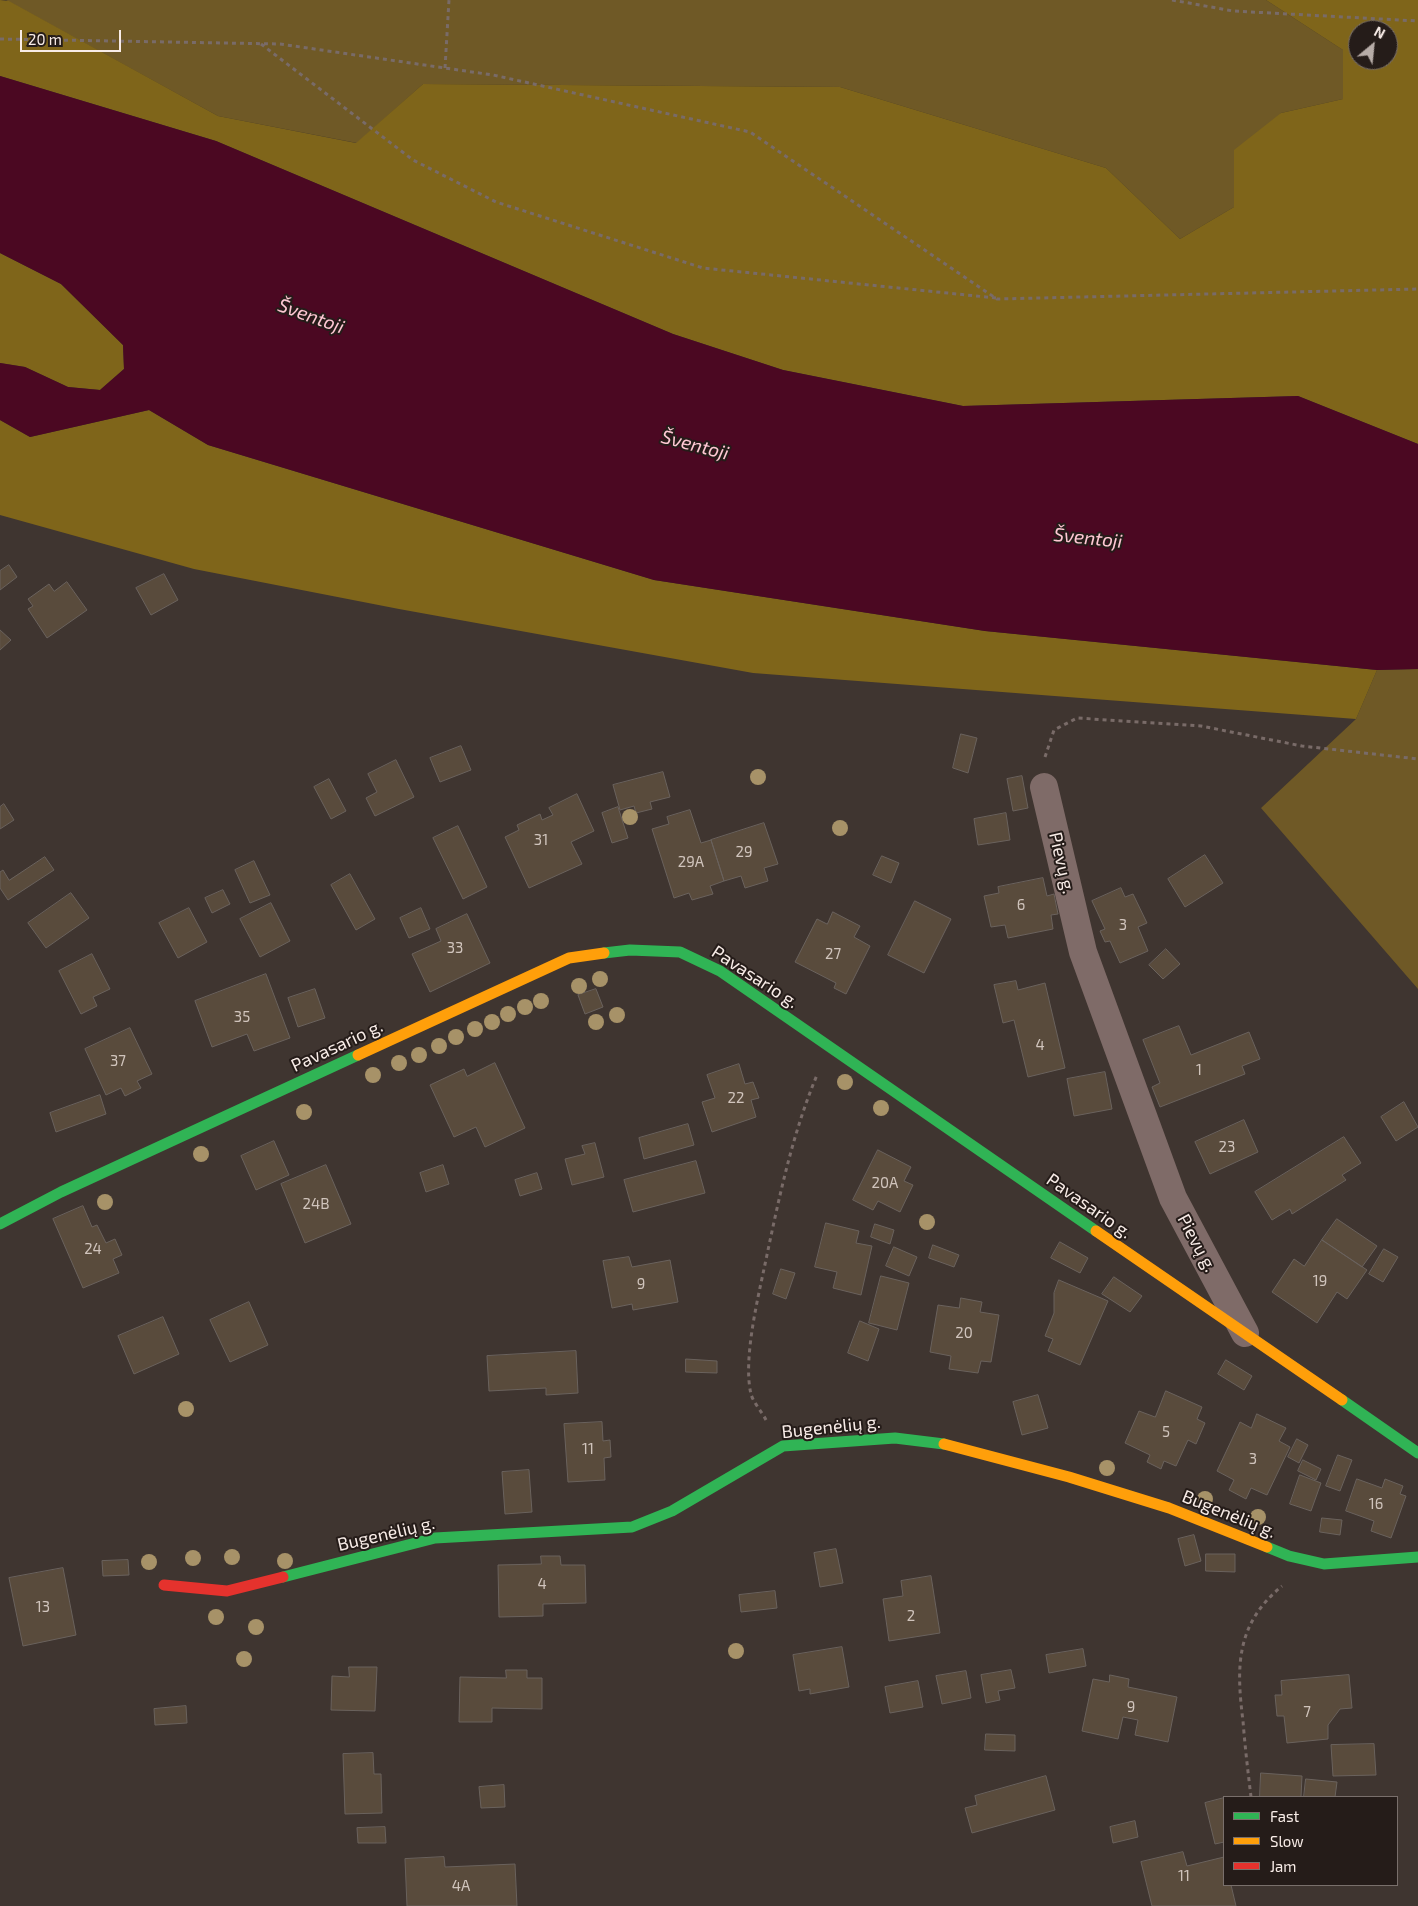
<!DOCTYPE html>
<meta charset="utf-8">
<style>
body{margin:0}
#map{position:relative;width:1418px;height:1906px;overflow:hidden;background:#3f3530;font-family:"Exo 2",sans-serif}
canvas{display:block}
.legend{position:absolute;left:1223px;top:1796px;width:175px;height:90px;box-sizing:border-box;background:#251c19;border:1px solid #796f6b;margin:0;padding:6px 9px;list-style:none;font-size:15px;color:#f8ece7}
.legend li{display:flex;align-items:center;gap:10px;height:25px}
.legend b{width:25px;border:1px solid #796f6b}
.north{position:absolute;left:1348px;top:20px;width:50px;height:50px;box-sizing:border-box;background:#251c19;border:1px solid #796f6b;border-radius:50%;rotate:28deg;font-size:14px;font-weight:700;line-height:20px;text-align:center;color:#f8ece7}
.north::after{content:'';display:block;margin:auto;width:18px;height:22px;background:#b7aca7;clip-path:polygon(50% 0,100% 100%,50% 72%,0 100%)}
.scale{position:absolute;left:20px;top:30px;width:101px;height:22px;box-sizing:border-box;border:2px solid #f8ece7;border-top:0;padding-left:6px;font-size:15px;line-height:18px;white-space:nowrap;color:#f8ece7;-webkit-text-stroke:4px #251c19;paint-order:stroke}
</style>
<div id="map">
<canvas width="1418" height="1906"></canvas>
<ul class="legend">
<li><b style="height:6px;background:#30b455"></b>Fast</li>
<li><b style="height:6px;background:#ff9f0a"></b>Slow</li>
<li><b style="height:6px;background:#e5322d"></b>Jam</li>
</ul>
<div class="north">N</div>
<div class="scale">20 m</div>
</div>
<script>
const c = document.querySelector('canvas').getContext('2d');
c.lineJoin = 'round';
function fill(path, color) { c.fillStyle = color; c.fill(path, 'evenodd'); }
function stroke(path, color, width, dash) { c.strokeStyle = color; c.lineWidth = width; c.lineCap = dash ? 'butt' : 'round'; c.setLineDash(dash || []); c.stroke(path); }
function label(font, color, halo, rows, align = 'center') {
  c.font = font + ' "Exo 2",sans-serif'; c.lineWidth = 4; c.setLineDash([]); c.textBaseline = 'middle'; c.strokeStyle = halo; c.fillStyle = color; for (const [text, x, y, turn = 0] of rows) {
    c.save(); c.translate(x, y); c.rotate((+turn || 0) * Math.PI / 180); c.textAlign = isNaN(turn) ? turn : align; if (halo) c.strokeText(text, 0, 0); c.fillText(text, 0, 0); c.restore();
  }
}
const green = new Path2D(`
 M6,0H1266L1343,50V99L1281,113L1234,207L1180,239L1106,168L840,87L423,84L357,143L218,116Z
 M1418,669V989L1261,808L1356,719L1377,670Z`);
const forest = new Path2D(`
 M0,0L9,1L218,116L356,143L423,84L840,87L1106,168L1180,239L1234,207V150L1281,113L1343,99V50L1266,0H1418V444L1298,396L963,406L783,370L673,334L216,141L0,76ZM1358,30H1388V60H1358Z
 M0,253L61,284L123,345L124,369L100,390L68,387L25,367L0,363Z
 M149,410L208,445L654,580L985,631L1377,670L1356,719L753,673L399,609L194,569L0,515V420L30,437Z`);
const water = new Path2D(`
 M0,76L216,141L673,334L783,370L963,406L1298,396L1418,444V669L1377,670L985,631L654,580L208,445L149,410L30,437L0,420V363L25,367L68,387L100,390L124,369L123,345L61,284L0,253Z`);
const building = new Path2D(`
 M9,565L17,577L0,590V571Z
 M164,574L178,600L151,615L136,588Z
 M67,582L87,610L47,638L28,609L33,606L28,599L49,584L54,591Z
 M0,630L11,640L0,650Z
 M961,734L977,738L968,773L953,768Z
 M461,746L471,770L440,782L430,758Z
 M396,760L414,797L375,816L366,798L377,792L368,774Z
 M663,772L670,797L650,802L652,809L636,813L634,806L620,810L613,785Z
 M1022,776L1028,808L1013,811L1007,779Z
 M329,779L346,811L331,819L314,787Z
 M577,794L594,831L571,842L582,864L529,888L505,837L519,830L517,825L540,814L542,820L553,815L549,808Z
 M4,804L14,820L0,829V807Z
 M618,807L628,838L612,843L602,813Z
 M690,810L701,843L711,840L724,881L710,886L713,894L692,900L689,893L674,898L652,829L669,824L667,817Z
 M1006,813L1010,840L978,845L974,819Z
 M764,823L778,864L764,868L768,881L745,888L741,876L724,881L711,840Z
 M458,826L487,887L463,899L433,838Z
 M1205,855L1223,883L1185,907L1168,879Z
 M882,856L899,863L891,883L873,875Z
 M45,857L54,870L8,900L0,888V872L3,870L9,880Z
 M254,861L270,895L250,903L235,870Z
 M350,874L375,919L356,930L331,885Z
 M1043,878L1047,896L1054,894L1058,914L1051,915L1053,929L1008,938L1005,925L991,927L984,896L999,893L998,887Z
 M1121,888L1125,897L1133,894L1147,923L1138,927L1148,951L1120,963L1110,941L1105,942L1100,931L1105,929L1092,901Z
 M223,890L230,904L212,913L205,898Z
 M71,893L89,918L46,948L28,923Z
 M915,901L951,919L924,973L888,955Z
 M271,903L290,941L260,957L240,919Z
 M189,908L207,942L178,958L159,923Z
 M421,908L430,929L409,938L400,918Z
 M833,912L860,926L854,937L870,946L846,994L834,988L836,983L795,962L817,919L827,924Z
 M467,914L490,963L430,992L412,954L441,941L436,929Z
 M1166,949L1180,964L1163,979L1149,965Z
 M92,954L110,989L93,997L97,1006L81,1014L59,971Z
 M266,974L290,1038L254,1051L247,1034L212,1047L195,1001Z
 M1016,981L1018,990L1045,983L1065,1068L1028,1077L1014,1020L1003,1023L994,985Z
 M315,989L325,1018L298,1027L288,998Z
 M596,989L603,1007L585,1014L578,995Z
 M1179,1026L1191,1055L1249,1032L1260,1059L1242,1066L1245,1074L1160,1107L1152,1087L1160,1083L1143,1040Z
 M130,1028L152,1074L137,1081L141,1088L125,1096L121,1088L106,1095L85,1049Z
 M495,1063L525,1128L485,1147L476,1127L454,1137L430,1085L464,1069L467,1076Z
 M739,1064L745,1084L753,1082L759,1098L751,1100L756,1117L712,1132L702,1102L715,1098L707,1075Z
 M1105,1072L1112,1109L1074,1116L1067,1079Z
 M100,1095L106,1114L56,1132L50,1113Z
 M1404,1102L1418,1127L1396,1141L1381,1117Z
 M1244,1120L1258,1152L1210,1174L1195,1142Z
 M688,1124L694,1145L644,1159L639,1138Z
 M1344,1137L1361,1163L1342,1175L1346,1180L1292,1214L1290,1209L1272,1220L1255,1192Z
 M274,1141L289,1175L256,1190L241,1156Z
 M595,1143L604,1177L572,1185L565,1159L585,1154L582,1146Z
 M878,1150L911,1167L904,1181L913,1185L900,1212L878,1201L873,1210L853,1200Z
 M696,1161L705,1193L633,1212L624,1180Z
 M326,1165L351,1224L305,1243L281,1184Z
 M443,1165L449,1184L426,1192L420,1173Z
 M537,1173L542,1189L520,1196L515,1180Z
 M83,1206L92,1227L97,1225L106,1243L115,1239L122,1255L113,1259L119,1273L83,1288L53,1219Z
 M1337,1219L1377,1246L1362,1267L1322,1240Z
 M826,1223L859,1231L856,1243L872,1246L861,1295L833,1288L837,1272L815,1267Z
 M875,1224L894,1230L890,1244L871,1237Z
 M1322,1240L1367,1270L1347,1299L1337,1292L1317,1323L1272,1292L1294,1259L1304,1266Z
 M1060,1242L1088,1258L1080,1273L1051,1258Z
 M933,1245L959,1255L954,1267L929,1258Z
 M894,1247L917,1257L909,1276L886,1266Z
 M1384,1249L1398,1257L1383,1282L1369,1274Z
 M629,1257L632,1267L670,1260L678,1302L633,1310L632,1304L612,1308L603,1261Z
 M781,1269L795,1273L786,1299L773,1294Z
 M881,1276L909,1283L897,1330L869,1323Z
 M1114,1277L1142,1296L1130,1312L1102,1294Z
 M1059,1280L1108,1301L1080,1365L1048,1351L1053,1339L1045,1336L1054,1313V1293Z
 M961,1298L982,1302L980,1312L999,1315L991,1362L981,1361L978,1373L949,1369L951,1356L930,1352L938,1305L959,1308Z
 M249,1302L268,1345L230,1362L210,1320Z
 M163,1317L179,1354L134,1374L118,1336Z
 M860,1321L879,1329L868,1361L848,1353Z
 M576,1351L578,1393L546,1395V1388L489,1391L487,1356Z
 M686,1359L717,1361V1373L686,1372Z
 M1226,1360L1252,1376L1244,1390L1218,1374Z
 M1166,1391L1202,1407L1197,1419L1205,1423L1196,1444L1188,1440L1176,1466L1164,1461L1161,1469L1147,1462L1150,1455L1125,1443L1139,1411L1155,1417Z
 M1038,1395L1048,1428L1022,1435L1013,1402Z
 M1257,1414L1286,1428L1279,1441L1290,1447L1267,1495L1251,1488L1246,1499L1229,1490L1234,1480L1217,1471L1240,1422L1251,1428Z
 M602,1422L603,1441L610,1440L611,1457L604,1458L605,1480L568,1482L564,1424Z
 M1297,1439L1308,1445L1299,1463L1288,1457Z
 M1338,1455L1352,1460L1340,1491L1326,1486Z
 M1303,1460L1321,1469L1316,1480L1298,1471Z
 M529,1470L532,1512L505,1514L502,1472Z
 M1300,1475L1321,1483L1311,1511L1290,1504Z
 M1357,1479L1382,1488L1385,1479L1403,1486L1400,1494L1406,1496L1391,1538L1371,1531L1374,1521L1346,1511Z
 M1322,1518L1342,1520L1340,1535L1320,1532Z
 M1194,1535L1201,1561L1185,1566L1178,1539Z
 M836,1549L843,1583L820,1587L814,1553Z
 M1206,1554H1235V1572L1206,1571Z
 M541,1556H560L561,1565H585L586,1603L543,1604V1616L499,1617L498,1565L541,1564Z
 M128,1560L129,1575L103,1576L102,1561Z
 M63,1568L76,1635L23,1646L9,1578Z
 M931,1576L940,1633L889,1641L883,1599L903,1596L901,1581Z
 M775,1591L777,1608L741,1612L739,1595Z
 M842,1647L849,1687L810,1694V1689L799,1691L793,1655Z
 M1083,1649L1086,1666L1049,1673L1046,1655Z
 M349,1667H377L375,1711L331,1710L332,1676L349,1677Z
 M506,1670H527V1678H542V1709L492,1708V1722H459L460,1677L506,1678Z
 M1011,1670L1015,1688L998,1691L1000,1700L986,1703L981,1675Z
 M966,1671L971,1698L942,1704L936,1676Z
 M1110,1675L1129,1679L1128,1687L1177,1697L1168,1742L1135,1735L1138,1720L1123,1717L1118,1739L1082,1731L1093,1679L1109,1682Z
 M1349,1675L1352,1708L1340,1709L1328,1725V1739L1287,1743L1284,1716H1277L1275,1695H1282L1281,1681Z
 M918,1681L923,1707L890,1713L885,1687Z
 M186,1706L187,1723L155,1725L154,1709Z
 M986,1734L1015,1735V1751L985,1750Z
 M1374,1744L1376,1775L1333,1776L1331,1745Z
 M373,1753L374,1774H381L382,1813L345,1814L343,1754Z
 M1261,1773L1302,1776L1301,1797H1260Z
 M1046,1776L1055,1810L972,1833L965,1808L977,1805L975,1796Z
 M1306,1779L1337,1782L1335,1797H1304Z
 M504,1785L505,1807L481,1808L479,1787Z
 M1224,1798V1842L1215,1844L1205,1803Z
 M1135,1821L1138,1837L1113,1843L1110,1827Z
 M385,1827L386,1843H358L357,1828Z
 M1183,1852L1187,1866L1224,1857V1885H1231L1236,1906H1152L1141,1862Z
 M444,1857L445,1867L515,1864L517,1906H407L405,1859Z`);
const path = new Path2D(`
 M1172,0L1233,11L1418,21
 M0,39L280,44L493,75L750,132L997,299L1418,289
 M261,44L413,160L496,202L703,268L996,298
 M445,68L449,0
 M1045,757L1054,730L1077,718L1201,726L1302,746L1418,759
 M766,1420C762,1412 753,1402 751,1394C743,1361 757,1302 764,1269C778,1203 791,1137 817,1075
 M1251,1797C1248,1772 1245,1747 1243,1721C1236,1666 1236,1624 1282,1586`);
const street = new Path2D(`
 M1044,787L1083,952L1173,1198L1245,1333`);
const fast = new Path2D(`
 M604,953L630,950L680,952L720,971L1096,1231
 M0,1224L61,1192L358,1055
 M1342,1400L1418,1453
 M1267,1547L1289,1556L1324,1564L1418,1557
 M283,1577L435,1538L632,1527L672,1511L783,1446L895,1438L944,1444`);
const slow = new Path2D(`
 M358,1055L569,958L604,953
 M1096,1231L1342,1400
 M944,1444L1069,1477L1169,1508L1267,1547`);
const jam = new Path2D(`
 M164,1585L227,1591L283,1577`);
const trees = [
 [758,777],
 [630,817],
 [840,828],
 [600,979],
 [579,986],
 [541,1001],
 [525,1007],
 [508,1014],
 [617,1015],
 [492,1022],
 [596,1022],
 [475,1029],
 [456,1037],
 [439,1046],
 [419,1055],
 [399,1063],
 [373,1075],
 [845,1082],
 [881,1108],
 [304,1112],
 [201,1154],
 [105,1202],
 [927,1222],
 [186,1409],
 [1107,1468],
 [1205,1499],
 [1258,1517],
 [232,1557],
 [193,1558],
 [285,1561],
 [149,1562],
 [216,1617],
 [256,1627],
 [736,1651],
 [244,1659]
];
const numberNames = [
 ["31",541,840],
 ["29",744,852],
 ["29A",691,862],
 ["6",1021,905],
 ["3",1123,925],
 ["33",455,948],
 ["27",833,954],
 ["35",242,1017],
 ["4",1040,1045],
 ["37",118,1061],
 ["1",1199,1070],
 ["22",736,1098],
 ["23",1227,1147],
 ["20A",885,1183],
 ["24B",316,1204],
 ["24",93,1249],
 ["19",1320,1281],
 ["9",641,1284],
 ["20",964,1333],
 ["5",1166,1432],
 ["11",588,1449],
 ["3",1253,1459],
 ["16",1376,1504],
 ["4",542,1584],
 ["13",43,1607],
 ["2",911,1616],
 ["9",1131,1707],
 ["7",1307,1712],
 ["11",1184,1876],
 ["4A",461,1886]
];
const streetNames = [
 ["Pievų g.",1062,863,77],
 ["Pavasario g.",755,977,33],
 ["Pavasario g.",337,1046,-25],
 ["Pavasario g.",1089,1206,35],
 ["Pievų g.",1197,1243,62],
 ["Bugenėlių g.",831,1427,-6],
 ["Bugenėlių g.",1229,1514,22],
 ["Bugenėlių g.",386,1534,-13]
];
const waterNames = [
 ["Šventoji",311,316,20],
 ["Šventoji",695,445,15],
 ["Šventoji",1088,538,6]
];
fill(green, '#6f5926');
fill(forest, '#7f651a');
fill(water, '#4b0822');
fill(building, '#594b3c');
stroke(building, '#6a625d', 1);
stroke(path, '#796b68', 3, [4, 4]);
stroke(street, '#7f6b68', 28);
stroke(fast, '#30b455', 11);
stroke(slow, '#ff9f0a', 11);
stroke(jam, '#e5322d', 11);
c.fillStyle = '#a79268';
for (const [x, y] of trees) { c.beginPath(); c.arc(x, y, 8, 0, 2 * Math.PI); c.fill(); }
label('15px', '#d0c4bc', null, numberNames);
label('18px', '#f8ece7', '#251c19', streetNames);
label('italic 19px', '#ffc8d4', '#251c19', waterNames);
</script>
